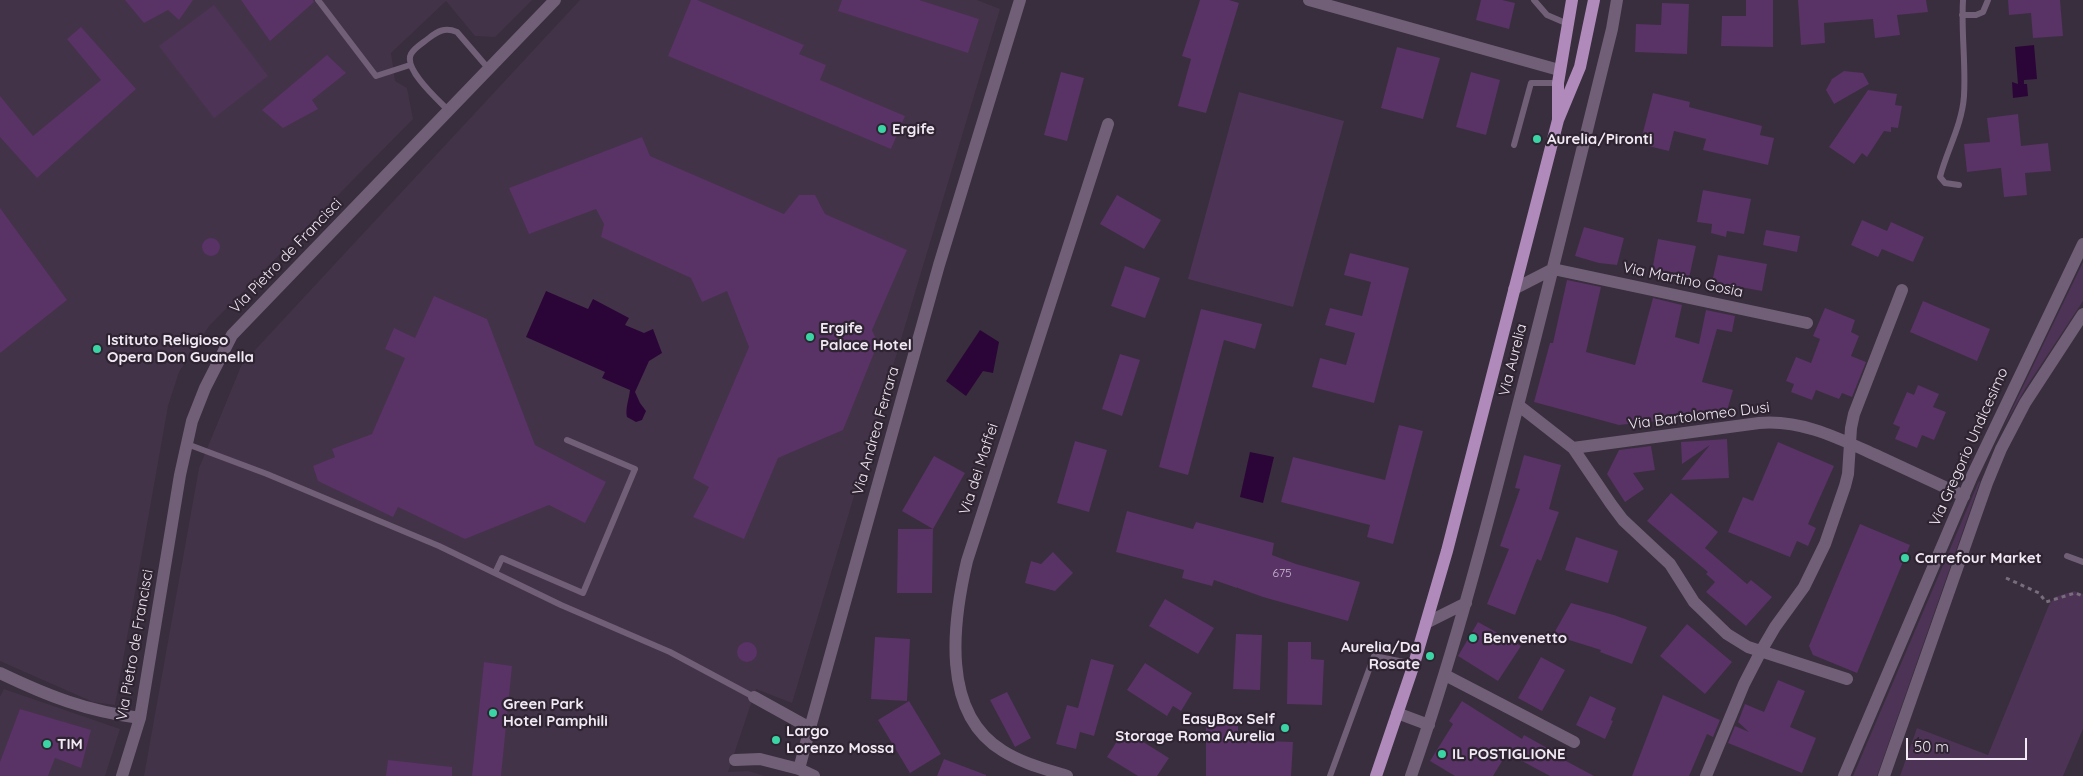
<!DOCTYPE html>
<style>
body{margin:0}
#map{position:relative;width:2083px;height:776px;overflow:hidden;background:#392e3d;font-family:Quicksand,sans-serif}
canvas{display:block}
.scale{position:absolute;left:1906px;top:738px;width:121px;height:22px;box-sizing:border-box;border:2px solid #f1eaf4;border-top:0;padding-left:6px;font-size:15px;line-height:18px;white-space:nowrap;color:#f1eaf4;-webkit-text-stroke:4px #2f2432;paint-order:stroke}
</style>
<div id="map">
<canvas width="2083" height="776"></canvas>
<div class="scale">50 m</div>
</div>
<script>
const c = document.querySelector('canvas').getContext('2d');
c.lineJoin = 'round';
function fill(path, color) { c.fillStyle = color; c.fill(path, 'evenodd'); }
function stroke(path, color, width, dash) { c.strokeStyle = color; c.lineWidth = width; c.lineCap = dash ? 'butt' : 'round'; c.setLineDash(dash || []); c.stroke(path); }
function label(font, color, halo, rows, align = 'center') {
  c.font = font + ' Quicksand,sans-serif'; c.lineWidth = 4.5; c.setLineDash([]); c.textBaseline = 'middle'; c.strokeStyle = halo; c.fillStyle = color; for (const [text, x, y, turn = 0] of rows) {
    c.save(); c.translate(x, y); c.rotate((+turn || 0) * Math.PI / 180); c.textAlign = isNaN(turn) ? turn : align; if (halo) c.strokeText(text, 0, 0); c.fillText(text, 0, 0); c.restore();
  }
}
const built = new Path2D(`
 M0,0H532L495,37L475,36L446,1L391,53L395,81L407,88L413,119L209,326L179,372L168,406L115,705L93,702L0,661Z
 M580,0H977L1000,9L792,703L756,689L728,772L748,771L765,776H144L199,468L242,364Z
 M4,689L120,729L105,776H0V697Z`);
const green = new Path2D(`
 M214,5L268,76L214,118L159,46Z
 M1239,92L1344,121L1293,307L1188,279Z
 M2083,262V301L2025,389L2004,426Z
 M1979,481L1980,482L1877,776H1853Z
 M2074,591L2083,594V729L2063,776H1900L1917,728L1988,755L2049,605L2055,597Z`);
const water = new Path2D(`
 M2034,45L2037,79L2024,80V84H2027L2028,96L2013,98L2012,82L2018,84L2015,47Z
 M546,291L588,309L593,299L629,318L625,325L644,333L653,329L662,353L649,361L635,392L640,403L646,411L642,420L636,422L627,417C625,409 629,399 630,390L602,378L605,372L526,337Z
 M980,330L999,342L993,373L983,371L966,396L946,381Z
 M1250,452L1274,457L1263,503L1240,497Z`);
const building = new Path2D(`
 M125,0H193L179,20L168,10L144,23Z
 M241,0H313L314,2L270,41Z
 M691,0H697L804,45L799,54L826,65L820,80L905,116L891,149L668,56Z
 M842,0H919L979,19L968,53L838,11Z
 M1200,0H1229L1239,3L1206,113L1178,106L1191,59L1182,56Z
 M1481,0H1502L1515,3L1509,29L1476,20Z
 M1746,0H1773V47L1721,46L1722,16H1746Z
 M1798,0H1926L1928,12L1897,15L1900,35L1875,38L1873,19L1824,23L1825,43L1801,45Z
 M2008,0H2060L2063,36L2033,38L2031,13L2009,15Z
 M1662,3L1689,4L1687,54L1635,52L1636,24L1661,25Z
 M81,27L136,89L37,178L0,137V96L33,136L101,80L67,39Z
 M1397,47L1440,58L1423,119L1381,108Z
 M327,55L346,73L312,100L318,109L283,128L262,110Z
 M1844,71L1863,73L1869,84L1834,104L1826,90L1832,79Z
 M1061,72L1084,78L1067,141L1044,135Z
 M1471,72L1500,80L1486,135L1456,127Z
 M1868,90L1897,94L1895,105L1902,106L1898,128L1891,127V132L1884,131L1867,157L1862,153L1854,164L1829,147Z
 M1653,93L1690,102L1689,107L1762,126L1760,135L1774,138L1768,165L1703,150L1706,139L1674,131L1669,151L1640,144Z
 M2018,114L2021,146L2048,143L2051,171L2025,173L2027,195L2004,197L2001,168L1967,172L1964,144L1990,142L1987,118Z
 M642,137L650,156L784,214L799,195H815L825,214L907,250L872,330L878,343L843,430L778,458L744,539L693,517L709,487L693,478L749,347L727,291L702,302L691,278L601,237L604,224L596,209L529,234L509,188Z
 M1703,190L1751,199L1744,234L1727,231L1726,237L1711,233L1712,224L1697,222Z
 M1117,195L1161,220L1144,249L1100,224Z
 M0,208L67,300L0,353Z
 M1862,220L1887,231L1891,222L1924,237L1913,262L1882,249L1878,257L1851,245Z
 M1584,227L1624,238L1617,265L1599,263L1575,256Z
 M1766,230L1800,236L1797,252L1763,245Z
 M202 247a9 9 0 1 1 18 0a9 9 0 1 1-18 0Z
 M1658,239L1696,246L1689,278L1652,271Z
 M1350,253L1409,268L1374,403L1312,387L1320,358L1346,365L1355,333L1325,325L1330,308L1362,316L1371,282L1344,275Z
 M1718,255L1767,264L1762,291L1712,282Z
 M1125,266L1160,278L1145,318L1111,306Z
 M1567,280L1601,287L1586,352L1635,365L1653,298L1682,305L1675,337L1699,344L1706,310L1735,316L1732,332L1717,329L1702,382L1733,390L1726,414L1619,425L1534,402L1550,343H1553Z
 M434,296L487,319L535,445L606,482L585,523L549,505L465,539L398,507L393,517L318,481L313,466L335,457L332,449L372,434L405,358L385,349L394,328L415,338Z
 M1923,301L1990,329L1977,361L1910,332Z
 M1825,308L1855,320L1851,332L1859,336L1851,356L1866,362L1852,397L1842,393L1839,399L1816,390L1812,400L1791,392L1794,384L1786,381L1796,357L1811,363L1820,339L1813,336Z
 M1201,309L1262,324L1255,349L1224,340L1188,475L1159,467Z
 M1120,354L1140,360L1122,416L1102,409Z
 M1918,385L1939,394L1933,407L1946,412L1934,440L1922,435L1917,448L1895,439L1900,427L1893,424L1907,392L1914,395Z
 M1399,425L1423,431L1393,544L1367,537L1370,525L1281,502L1293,457L1385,480Z
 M1727,439L1729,478L1681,480L1710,445L1682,464L1681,442Z
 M1075,441L1107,450L1089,512L1057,503Z
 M1778,442L1834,466L1808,524L1816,528L1808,546L1797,541L1790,557L1728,532L1743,497L1753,501Z
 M1651,446L1655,470L1633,473L1644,489L1625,502L1607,474L1619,450Z
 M1524,455L1561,465L1549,509L1559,512L1541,561L1537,559L1515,615L1487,604L1509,549L1500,546L1520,489L1515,488Z
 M934,456L965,473L933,529L902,511Z
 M1671,493L1718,532L1705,548L1747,584L1751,580L1772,597L1746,626L1706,592L1715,582L1706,574L1708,572L1647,521Z
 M1127,511L1193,529L1196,522L1274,543L1272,555L1296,564L1360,582L1348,621L1263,597L1238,588V587L1237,588L1214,580L1212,586L1182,578L1184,570L1116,552Z
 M1860,524L1910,545L1857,673L1813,655L1809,646Z
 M898,529H933L932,593H897Z
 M1576,537L1618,551L1608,583L1565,570Z
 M1053,552L1073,573L1055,591L1025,583L1031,561L1041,564Z
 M1165,599L1214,628L1198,654L1149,626Z
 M1571,603L1614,615L1647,627L1632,664L1600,652L1601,650L1553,635Z
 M1478,622L1521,646L1498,681L1458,656Z
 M1687,624L1732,662L1705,694L1660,656Z
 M1236,634L1262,635L1260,690L1233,689Z
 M875,637L910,639L907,701L871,699Z
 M1288,642H1311V659L1324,660L1322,705L1287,704Z
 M737 652a10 10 0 1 1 20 0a10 10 0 1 1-20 0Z
 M1541,657L1565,670L1542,711L1518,698Z
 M1091,659L1114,665L1094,736L1080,732L1076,749L1056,744L1067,705L1078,708Z
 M484,662L512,666L501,776H472Z
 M1145,663L1192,693L1181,711L1173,706L1167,716L1127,690Z
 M1778,680L1805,691L1790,727L1816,738L1802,773L1728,743L1735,726L1749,732L1738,722L1745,704L1764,712Z
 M1007,692L1031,738L1015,747L990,700Z
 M1663,695L1720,720L1713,737L1707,734L1689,776H1632Z
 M1590,696L1616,708L1611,720L1613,721L1605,739L1576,725Z
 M909,701L941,754L910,773L878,720Z
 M1462,701L1522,739L1524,735L1556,753L1555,755L1594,776H1550L1507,753L1493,776H1455L1430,761L1453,724L1449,721Z
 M20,709L91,730L81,768L55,758L48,776H0V762Z
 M1206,725H1238V740L1293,742L1291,776H1206Z
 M1124,730L1169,758L1157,776H1138L1107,757Z
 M944,759L986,775V776H937Z
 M388,760L452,767V776H386Z`);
const path = new Path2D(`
 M2006,578L2039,593L2046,602L2075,593L2083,596`);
const service = new Path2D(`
 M318,0L376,76L410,65
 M1534,0L1547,15L1568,24
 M1962,15H1976L1983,12L1988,0
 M448,110C438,100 403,69 411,54C415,47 423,43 429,38C438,31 445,27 457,32L488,68
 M1514,145L1531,83H1558
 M1959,185L1945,183L1940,177C1947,150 1962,125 1964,96C1966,64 1961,32 1963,0
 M187,444L267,474L439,546L561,605L670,652L754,697
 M2067,556L2083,562
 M495,573L502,558L583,593L635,469L567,440
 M1330,776L1374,656L1414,664`);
const minor = new Path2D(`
 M1309,0L1559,70
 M1514,289L1553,269L1807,323
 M1518,405L1573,448L1611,504L1623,520L1670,564L1694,602L1727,634L1748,647L1847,679
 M1573,448L1759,423C1803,419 1842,440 1880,457C1908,470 1936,483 1964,496
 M1426,623L1466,603
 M0,673C48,696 86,711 140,718
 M1445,675L1574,742
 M1397,713L1429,725
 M810,728L939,265L1020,0
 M735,760L760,759L799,769L810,728L754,697
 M799,769L814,776
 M122,776L140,718L180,475L192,421L205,388L232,335L555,0
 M1067,776C1045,769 1022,763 1003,751C940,713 953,621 967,561L1108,124
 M1411,776C1450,665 1480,553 1509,440C1545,303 1578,166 1612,29L1617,0
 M1706,776L1744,684L1761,651L1775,627L1804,587L1825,544L1845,486L1848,474L1851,428L1854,414L1902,290`);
const tertiary = new Path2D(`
 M1844,776L1972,476L2083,244
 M1884,776L1987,483L2001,449L2025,403L2083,314`);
const primary = new Path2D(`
 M1558,120V83L1572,0
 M1376,776L1414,664L1447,551L1558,120L1580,67L1594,0`);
const markers = [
 [882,129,5,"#3bd4a4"],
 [1537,139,5,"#3bd4a4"],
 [810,337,5,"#3bd4a4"],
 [97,349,5,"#3bd4a4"],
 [1905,558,5,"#3bd4a4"],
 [1473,638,5,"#3bd4a4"],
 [1430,656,5,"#3bd4a4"],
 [493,713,5,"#3bd4a4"],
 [1285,728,5,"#3bd4a4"],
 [776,740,5,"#3bd4a4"],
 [47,744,5,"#3bd4a4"],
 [1442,754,5,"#3bd4a4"]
];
const numberNames = [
 ["675",1282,573]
];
const poiNames = [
 ["Ergife",892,129],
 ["Aurelia/Pironti",1547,139],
 ["Ergife",820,328],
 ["Palace Hotel",820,345],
 ["Istituto Religioso",107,340],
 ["Opera Don Guanella",107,357],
 ["Carrefour Market",1915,558],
 ["Benvenetto",1483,638],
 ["Aurelia/Da",1420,647,"right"],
 ["Rosate",1420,664,"right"],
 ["Green Park",503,704],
 ["Hotel Pamphili",503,721],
 ["EasyBox Self",1275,719,"right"],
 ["Storage Roma Aurelia",1275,736,"right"],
 ["Largo",786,731],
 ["Lorenzo Mossa",786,748],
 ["TIM",57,744],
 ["IL POSTIGLIONE",1452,754]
];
const streetNames = [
 ["Via Pietro de Francisci",286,256,-46],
 ["Via Martino Gosia",1683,280,12],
 ["Via Aurelia",1513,360,-76],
 ["Via Bartolomeo Dusi",1699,416,-7],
 ["Via Andrea Ferrara",876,431,-74],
 ["Via Gregorio Undicesimo",1969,447,-66],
 ["Via dei Maffei",979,469,-72],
 ["Via Pietro de Francisci",135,645,-80]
];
fill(built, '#433348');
fill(green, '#4d3356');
fill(water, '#2c0538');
fill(building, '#593266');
stroke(path, '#776d7b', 3, [4, 4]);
stroke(service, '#715f77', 6);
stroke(minor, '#715f77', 12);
stroke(tertiary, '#715f77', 12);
stroke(primary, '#af8abb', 12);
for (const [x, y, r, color] of markers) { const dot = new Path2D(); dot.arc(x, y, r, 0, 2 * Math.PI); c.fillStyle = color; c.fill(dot); stroke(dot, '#2f2432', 2); }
label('12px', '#cbbcd0', null, numberNames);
label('bold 15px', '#f1eaf4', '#2f2432', poiNames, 'left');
label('15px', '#f1eaf4', '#2f2432', streetNames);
</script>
